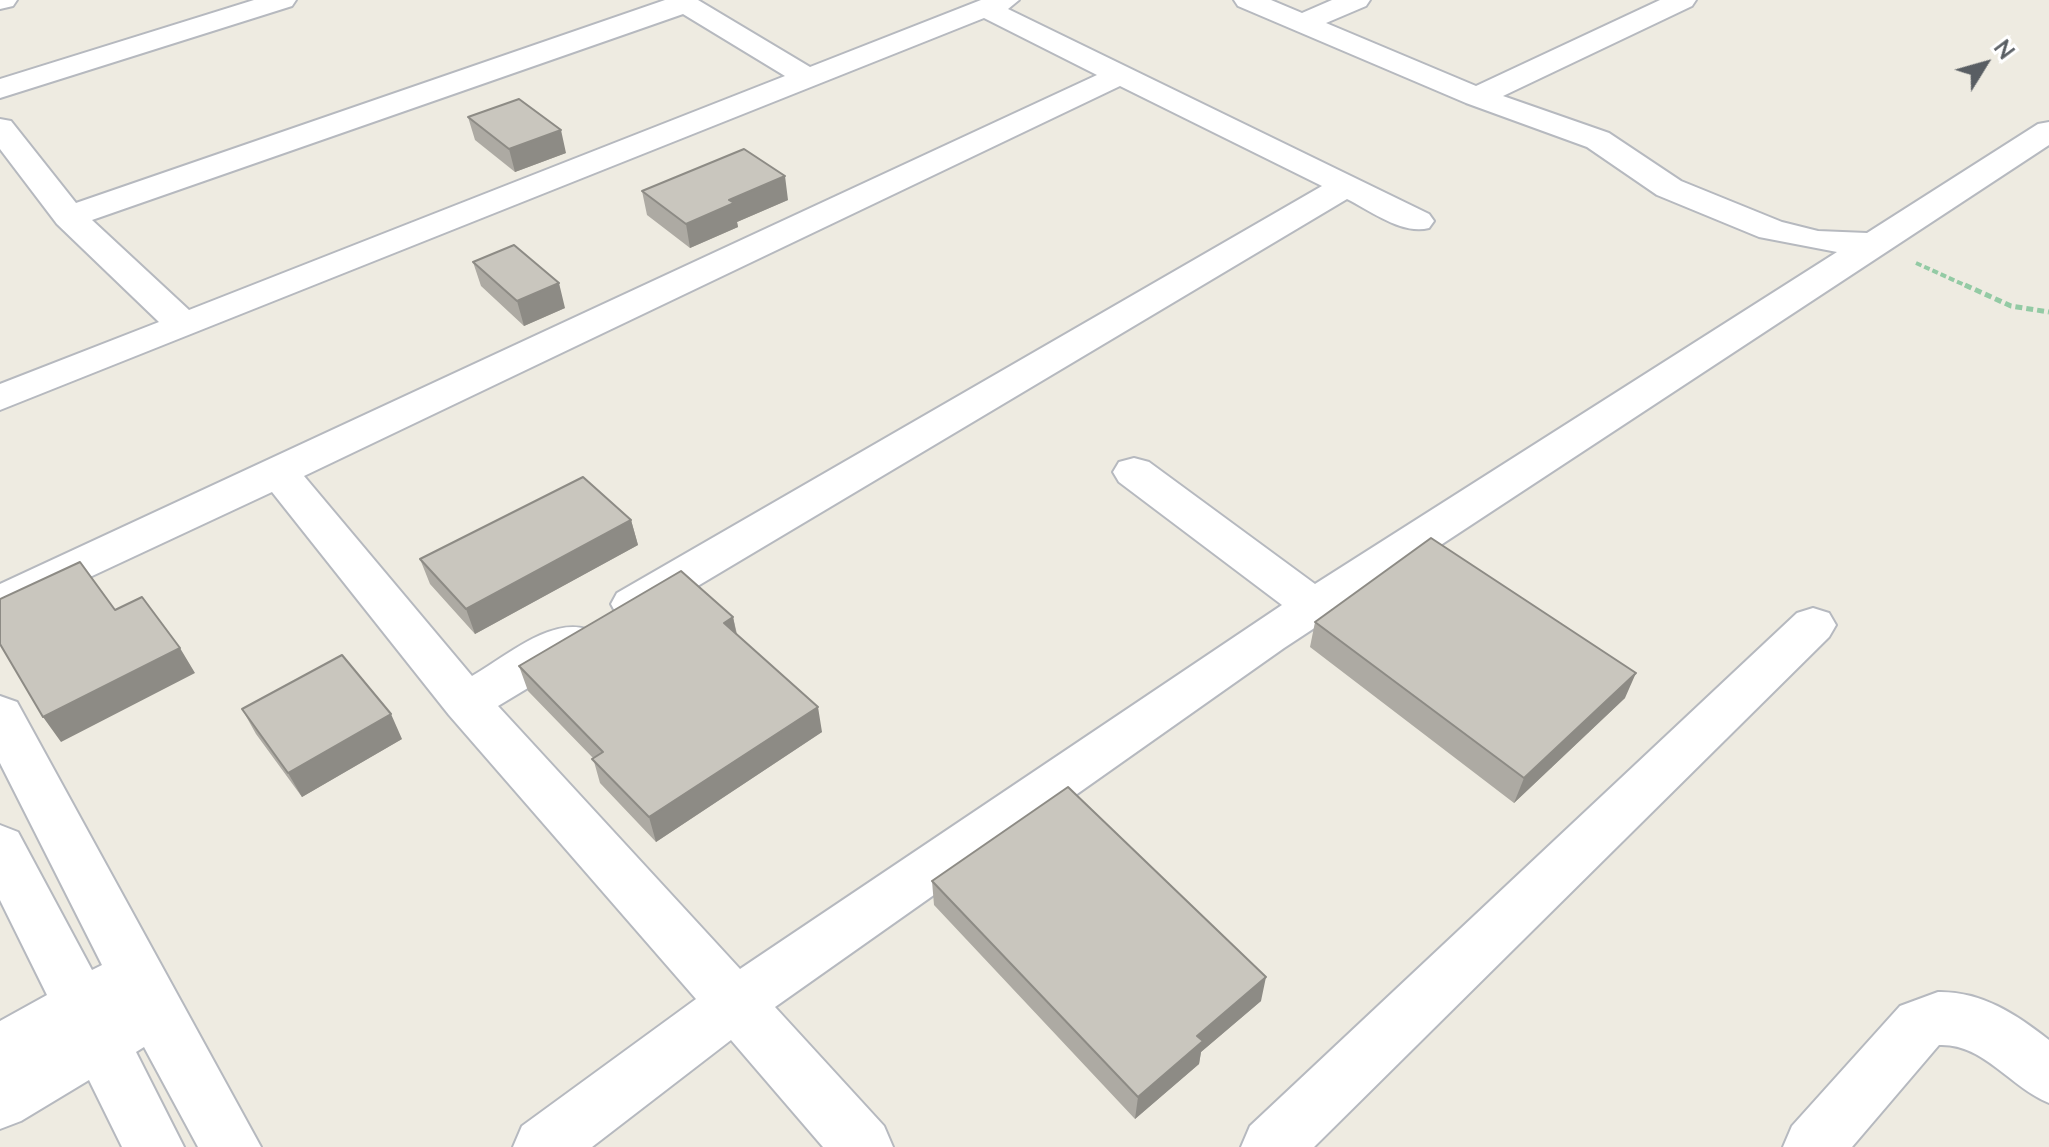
<!DOCTYPE html>
<style>
body{margin:0}
#map{position:relative;width:2049px;height:1147px;overflow:hidden;background:#eeebe1;font-family:Lato,sans-serif}
canvas{display:block}
.north{position:absolute;left:1945px;top:24px;width:80px;height:80px;-webkit-text-stroke:6px #fff;paint-order:stroke;rotate:53deg;font-size:22px;font-weight:700;line-height:32px;text-align:center;color:#595e63}
.north::after{content:'';display:block;margin:auto;width:28px;height:36px;background:#595e63;clip-path:polygon(50% 0,100% 100%,50% 72%,0 100%)}
</style>
<div id="map">
<canvas width="2049" height="1147"></canvas>
<div class="north">N</div>
</div>
<script>
const c = document.querySelector('canvas').getContext('2d');
c.lineJoin = 'round';
function stroke(path, color, width, dash) { c.strokeStyle = color; c.lineWidth = width; c.lineCap = dash ? 'butt' : 'round'; c.setLineDash(dash || []); c.stroke(path); }
function fill(path, color) { c.fillStyle = color; c.fill(path, 'evenodd'); }
const pathFar1 = new Path2D(`
 M1916,263L1969,287`);
const path = new Path2D(`
 M1965,285L2011,306L2049,312`);
const minor = new Path2D(`
 M0,0H17L13,6L0,9Z
 M254,0H296L292,6L0,98V79Z
 M665,0H698L810,67L981,0H1019L1008,9L1429,214L1434,221L1429,228C1402,235 1371,211 1347,199L649,615L633,620L617,615L611,604L617,593L1322,186L1120,86L304,476L472,676C504,658 549,618 586,629L593,641L586,653L498,706L740,969L1282,605L1119,482L1113,472L1119,462L1134,458L1149,462L1315,584L1837,252L1759,237L1657,195L1587,147L1466,103L1238,6L1234,0H1271L1302,13L1332,0H1370L1366,6L1326,23L1476,86L1660,0H1696L1692,6L1503,96L1609,133L1681,181L1782,222L1818,231L1867,233L2038,124L2049,122V145L1284,648L775,1007L884,1126L893,1147H823L731,1040L592,1147H513L522,1126L696,999L449,715L272,492L0,619V584L1097,75L984,18L0,410V384L159,322L57,224L0,149V119L11,121L76,203ZM683,14L785,76L189,310L92,220Z
 M1813,608L1829,613L1836,625L1829,637L1314,1147H1241L1250,1126L1797,613Z
 M0,696L17,702L261,1147H198L144,1047L136,1052L184,1147H122L89,1080L21,1121L0,1129V1021L47,995L0,900V825L18,832L92,970L102,965L0,763Z
 M1938,992C1981,991 2016,1014 2049,1040V1103C2010,1087 1983,1043 1939,1045L1852,1147H1783L1792,1126L1900,1006Z`);
const wall = new Path2D(`
 M468,117L566,153L515,172L475,140Z
 M642,191L788,200L737,222L738,227L690,248L647,215Z
 M473,262L565,308L524,326L481,286Z
 M631,520L638,545L475,634L430,584L420,559Z
 M733,617L737,634L822,732L656,842L600,783L593,758L528,691L519,666Z
 M1315,622L1625,698L1514,803L1310,647Z
 M242,709L402,739L302,797L256,734Z
 M932,881L1261,1001L1201,1052L1199,1064L1135,1119L934,905Z`);
const shadedWall = new Path2D(`
 M561,130L566,153L515,172L509,149Z
 M785,176L788,200L737,222L738,227L690,248L686,224L729,200Z
 M559,283L565,308L524,326L517,301Z
 M631,520L638,545L475,634L466,609Z
 M733,617L738,642L724,623Z
 M180,648L195,673L61,742L43,717Z
 M1636,673L1625,698L1514,803L1524,778Z
 M818,707L822,732L656,842L649,817Z
 M391,714L402,739L302,797L288,773Z
 M1266,977L1261,1001L1201,1052L1199,1064L1135,1119L1138,1097L1197,1036Z`);
const building = new Path2D(`
 M519,99L561,130L509,149L468,117Z
 M744,149L785,176L729,200L734,203L686,224L642,191Z
 M514,245L559,283L517,301L473,262Z
 M583,477L631,520L466,609L420,559Z
 M1431,538L1636,673L1524,778L1315,622Z
 M80,562L115,610L142,597L180,648L43,717L0,644V599Z
 M681,571L733,617L724,623L818,707L649,817L592,759L603,752L519,666Z
 M342,655L391,714L288,773L242,709Z
 M1068,787L1266,977L1197,1036L1203,1041L1138,1097L932,881Z`);
stroke(minor, '#b6b9bf', 4);
stroke(pathFar1, '#93caa4', 4, [6, 3]);
stroke(path, '#93caa4', 5, [7, 4]);
fill(minor, '#fff');
fill(wall, '#adaaa3');
fill(shadedWall, '#8d8b85');
fill(building, '#c9c6be');
stroke(building, '#8d8b85', 2);
</script>
